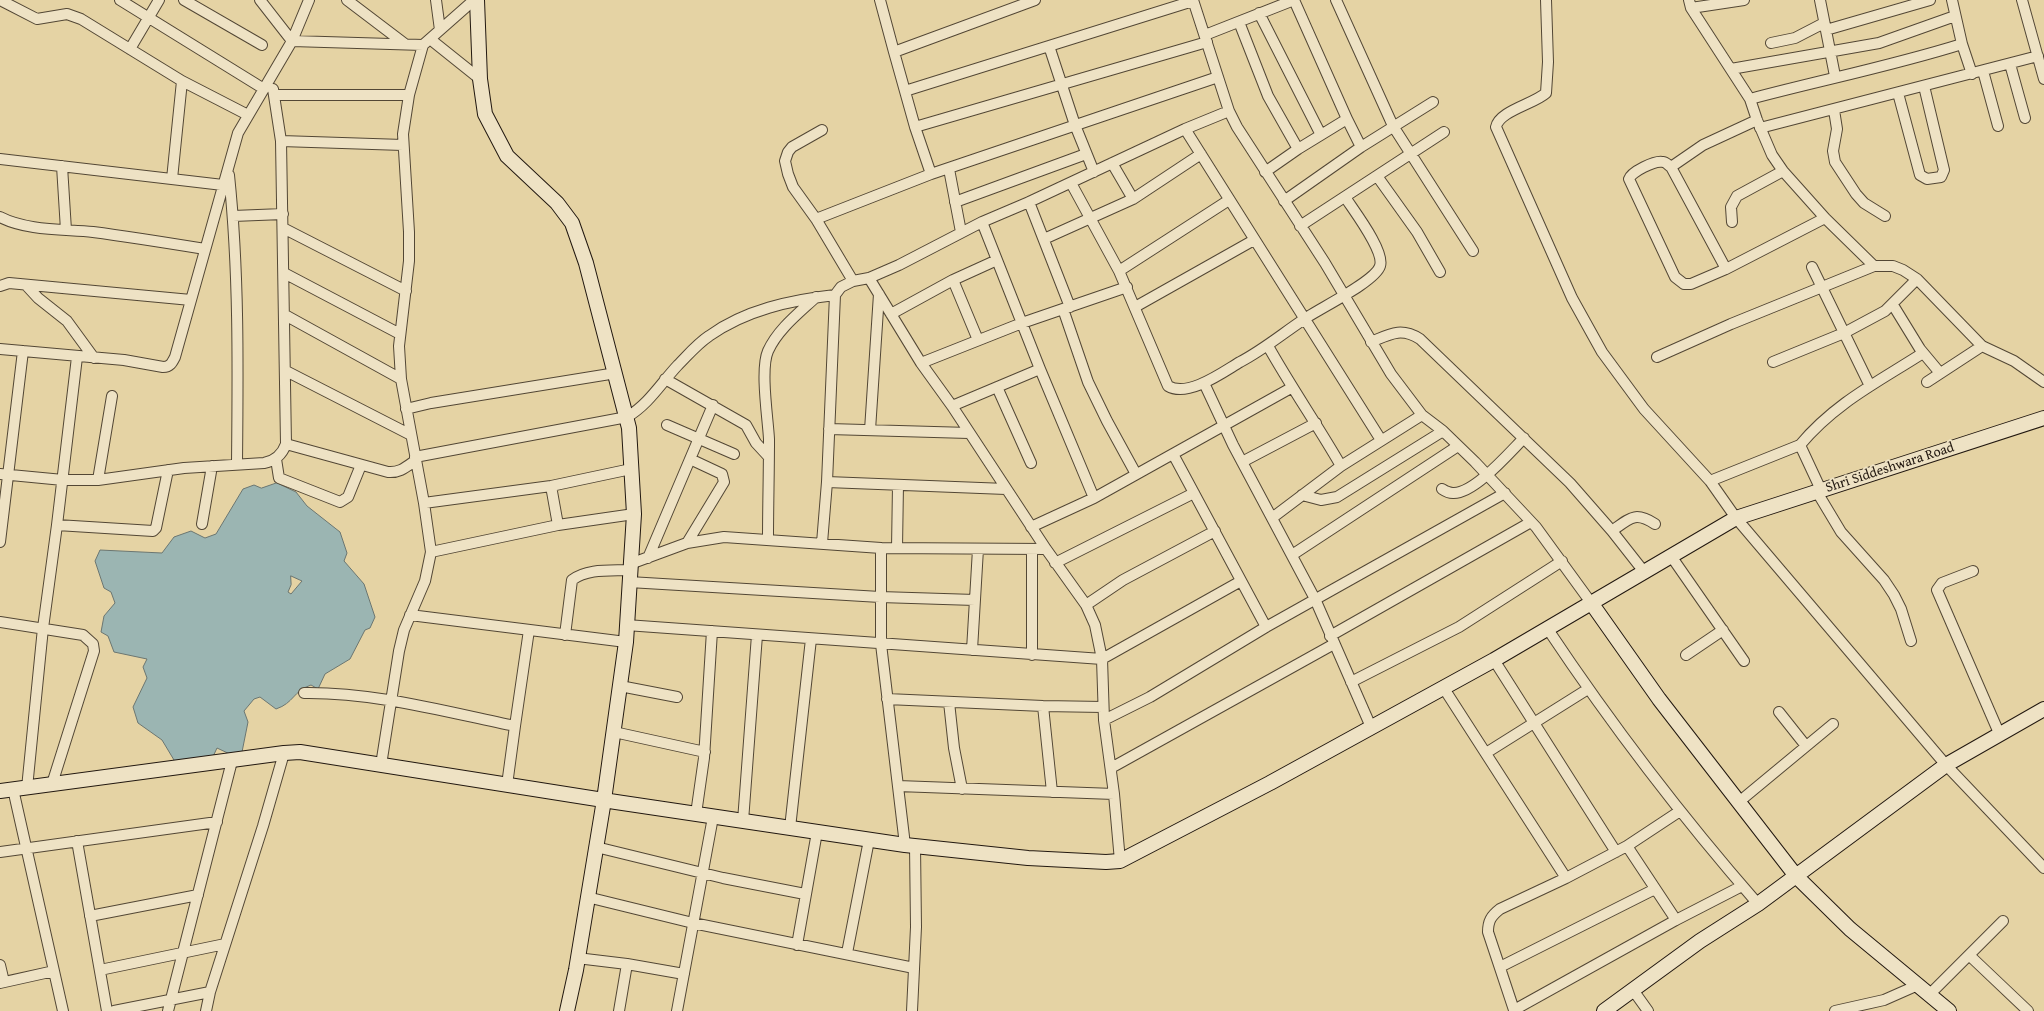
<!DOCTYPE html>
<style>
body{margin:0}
canvas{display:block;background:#e5d3a4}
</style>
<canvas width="2044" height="1011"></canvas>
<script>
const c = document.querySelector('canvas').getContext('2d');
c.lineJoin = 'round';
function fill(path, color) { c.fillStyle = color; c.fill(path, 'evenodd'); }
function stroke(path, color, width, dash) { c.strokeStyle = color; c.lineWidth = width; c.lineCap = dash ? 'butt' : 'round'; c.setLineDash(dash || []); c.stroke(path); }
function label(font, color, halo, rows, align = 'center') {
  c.font = font + ' "Gentium Book Plus",serif'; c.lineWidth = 3.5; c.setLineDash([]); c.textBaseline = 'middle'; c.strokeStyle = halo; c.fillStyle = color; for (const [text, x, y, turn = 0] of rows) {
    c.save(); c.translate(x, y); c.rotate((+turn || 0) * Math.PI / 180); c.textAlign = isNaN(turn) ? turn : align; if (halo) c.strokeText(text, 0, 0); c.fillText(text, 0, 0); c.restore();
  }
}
const water = new Path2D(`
 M277,483L296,492L307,506L340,532L347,553L344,561L364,584L375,617L370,628L365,630L350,659L325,674L318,689L311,685C293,691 294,703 276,709L260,697L254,699L244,711L248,722L242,752L232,755L217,748L210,763L177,765L162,740L138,723L133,707L147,678L143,667L147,659L114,652L108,636L101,632L104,616L115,603L111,592L104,588L95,561L100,550L162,553L174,537L191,531L205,538L216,534L243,489L254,485L261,488ZM291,576L302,581L291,594L288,592L291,585Z`);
const street = new Path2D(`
 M0,0L37,19L67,14L81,19L182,81
 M120,0L264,89
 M184,0L262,45
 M309,0L292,41L423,45L409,95L403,134L409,232V261L399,346L401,379L424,503L431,552L425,581L404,630L399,651L381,765
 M347,0L405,44
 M436,0L440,30
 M880,0L894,52
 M1193,0L1229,111L1237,127L1325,263L1391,374L1422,415L1443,431L1475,462L1536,527L1592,604
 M1336,0L1393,126L1473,251
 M1546,0L1548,62L1546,93C1534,104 1499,111 1496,127L1572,298L1602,352L1644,409L1710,481L1736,518L1946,765L2044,868
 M1689,0L1691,8L1750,99L1757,120L1772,155L1783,171L1825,218L1874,266
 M1820,0L1835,76
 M2022,0L2044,79
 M1691,8L1744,0
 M1259,13L1321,135
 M1239,22L1268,96L1298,149
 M1826,30L1930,0
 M1205,35L1294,0
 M430,39L480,79
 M1771,43L1795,38L1824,23
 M1962,44L1972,74
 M423,45L474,0
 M1049,46L1075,125L1094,172
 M130,49L159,0
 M2010,64L2025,118
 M1731,69L1879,43L1955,16
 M1983,71L1998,126
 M273,89L281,141
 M905,91L1193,1
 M1898,93L1920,175L1927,179L1941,177L1944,170L1924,86
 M274,95H409
 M1750,99C1821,80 1892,66 1962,44L1952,0
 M1834,110L1837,129L1833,151L1835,162L1856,194L1864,203L1885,216
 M1347,119L1361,147
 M915,127L1207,42
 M1760,128L2038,56
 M1185,129L1381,440
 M822,130L792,147L788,152L785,161L788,174L793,187L816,219L853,281
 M0,159L223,185
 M1112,163L1133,199
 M62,166L66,230
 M1671,167C1668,165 1666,162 1663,162C1655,160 1631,172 1629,179L1675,277L1684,284H1691L1726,269L1825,218
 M949,169L961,232
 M1265,172L1298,149L1347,119L1294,0
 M931,174L915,127L894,52L1035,0
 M229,175C239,271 238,368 237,464
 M1377,176L1417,232L1440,272
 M172,179L182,81L248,115
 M1071,183L1119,271L1168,386C1188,398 1223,372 1240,362C1263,350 1282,334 1303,320C1318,309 1375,282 1380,266C1385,251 1354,211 1345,197
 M1284,201L1361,147L1433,102
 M955,202L1086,154
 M1029,202L1070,307
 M233,216L283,214
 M0,217C27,231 64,229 93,232C131,237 168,243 205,249
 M816,219L931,174L1218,77
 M982,222L1040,369L1094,498
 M1732,222L1731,207L1737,196L1783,171
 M1300,226L1444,132
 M283,228L406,291
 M1044,239L1133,199L1201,154
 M1812,267L1870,386
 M1726,269L1671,167L1703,145L1757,120
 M1119,271L1229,200
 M284,273L400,334
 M869,278L921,363L952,406L1046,549L1086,605L1095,625L1102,659L1104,720L1114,794L1120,861
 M953,280L978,340
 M26,285L38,298L67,321L94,358
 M0,286L9,283L191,300
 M1893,305L1920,349L1940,373
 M1135,307L1254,240
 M1063,309L1088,382L1107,421L1136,474
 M891,314L953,280L997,260
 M285,315L401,379
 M1371,342C1390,334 1401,327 1420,339L1570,483L1612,531L1645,573
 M1268,346C1291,387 1318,426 1341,466L1422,415
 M0,349L124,360L163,367C170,367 172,363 175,357L238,133L292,41L260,0
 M1657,357L1731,324L1874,266H1893L1903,270L1917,279L1982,346L2014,361L2044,382
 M1773,362L1844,333L1885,311L1917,279
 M921,363L1022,323L1127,287
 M286,371L411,435
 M665,379L746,425L756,443L768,456
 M1927,382L1982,346
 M1204,383L1233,445L1315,599L1371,727
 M997,387L1031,463
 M952,406L1040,369
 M406,409L431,403L616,373
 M667,425L734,454
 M829,429L969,433
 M870,430L879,294
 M286,444L388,472C400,473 406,467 416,460
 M1173,454L1266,627
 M415,457L627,417C649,404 661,383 678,365C688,355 697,344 709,336C745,310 791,300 835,295
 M276,459L279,478L340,502L348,497L361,465
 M1242,462L1316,423
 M0,474L63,480H98L112,396
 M98,480L184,468L264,463C275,461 282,455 286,444L281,141L403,145
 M1710,481L1800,445
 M827,482L1006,489
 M551,486L558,525
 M1442,489C1445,491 1449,493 1453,493C1474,494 1509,453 1524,438
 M1821,490L1800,445C1835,403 1878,382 1923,353
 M1817,492L1841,532L1884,580L1894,595L1901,609L1911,641
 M1302,495L1321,500L1337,497L1443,431
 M424,503L551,486L631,469
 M1272,518L1341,466
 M202,524L212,466
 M57,525L153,531L156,528L168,470
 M1031,527L1094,498L1291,388
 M1612,531C1630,518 1635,511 1655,524
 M768,540C768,506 769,473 769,439C768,419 760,369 768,351C778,329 799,313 816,297
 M0,542L23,351
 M687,543L724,482L722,474L690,459
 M822,543L827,482L835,295L841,287L853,281L869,278L899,265L982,222L1029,202L1185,129L1229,111
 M897,548L898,485
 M431,552L558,525L634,514
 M1292,555L1458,446
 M1671,556L1744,661
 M648,558L713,405
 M1055,563L1194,493
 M630,564L687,543L724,537L881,548
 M1973,571L1942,583L1937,590L1999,733
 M629,582L880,597L975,600
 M1086,605L1123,580L1215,531
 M410,615L626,642
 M0,622L83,635L93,644L94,651L52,784
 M626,625L1102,659L1241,581
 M1547,628C1611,724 1682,817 1758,904
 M565,635L572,580C588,568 611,571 630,570
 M1330,636L1531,522
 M972,650L978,549
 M1032,655V549
 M1686,655L1723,630
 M1494,660L1616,852
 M1351,682L1459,627L1562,561
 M620,686L677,697
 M1443,687L1566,878
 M304,693C375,692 446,712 515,726L507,785
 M887,699L1043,706L1103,707
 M949,702L954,748L962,789
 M1043,706L1052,792
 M1779,712L1806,746
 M1104,720L1150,697L1266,627L1505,493
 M515,726L529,630
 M614,732L705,752
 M1486,753L1588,689
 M1111,768L1334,644
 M898,786L1114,794
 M27,788L43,628L57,525L77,357
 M13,789L63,1011
 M1740,801L1833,724
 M696,814L704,758L712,631
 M743,821L757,635
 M790,828L811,639
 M77,841L107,1011
 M905,845L881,644V548L1046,549
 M1627,846L1680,811
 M596,847L723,878L805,894
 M0,852L217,822
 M587,897L693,923L914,968
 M90,916L198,895
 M797,945L817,832
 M847,953L869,840
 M1969,955L2028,1011
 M577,958L627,964L684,974
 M0,965L4,982
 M1500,967L1655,889
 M100,970L225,944
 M0,983L54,971
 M1633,990L1648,1011
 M1930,994L2003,921
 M1514,1010L1488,932C1488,921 1491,916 1500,909L1566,878L1627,846L1676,920
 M114,1011L210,992
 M168,1011L232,761
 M206,1011L210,992L263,826L284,753
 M619,1011L627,964
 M677,1011L713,817
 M912,1011L916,927L915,846
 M1515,1011L1514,1010L1676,920L1742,886
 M1835,1011L1884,1000L1918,985`);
const secondary = new Path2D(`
 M477,0L480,79L485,114L507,156L557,203L572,223L586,263L629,428L634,514L626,642L604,800L576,970L567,1011
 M1592,604L1659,699L1796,876L1850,929L1949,1011
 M0,791L284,753L300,752L616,802L905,845L1028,858L1106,862L1120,861L1270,783L1494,660L1736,518L2044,418
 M1604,1011L1700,941L1758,904L1946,765L2044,709`);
const streetNames = [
 ["Shri Siddeshwara Road",1890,468,-18]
];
fill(water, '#9bb5b2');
stroke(water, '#6b7671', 1);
stroke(street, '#534735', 12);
stroke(secondary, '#221810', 16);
stroke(street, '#eee2c4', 10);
stroke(secondary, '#eee2c4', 14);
label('14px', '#221810', '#eee2c4', streetNames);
</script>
